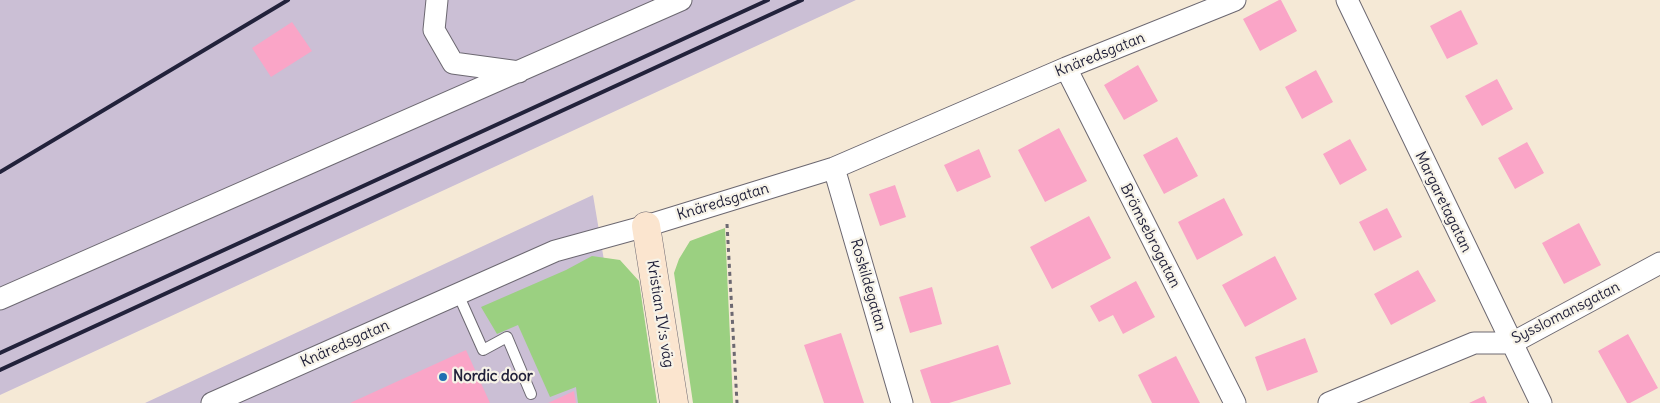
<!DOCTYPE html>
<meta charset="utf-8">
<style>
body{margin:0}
canvas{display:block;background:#f5e9d6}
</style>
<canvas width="1660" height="403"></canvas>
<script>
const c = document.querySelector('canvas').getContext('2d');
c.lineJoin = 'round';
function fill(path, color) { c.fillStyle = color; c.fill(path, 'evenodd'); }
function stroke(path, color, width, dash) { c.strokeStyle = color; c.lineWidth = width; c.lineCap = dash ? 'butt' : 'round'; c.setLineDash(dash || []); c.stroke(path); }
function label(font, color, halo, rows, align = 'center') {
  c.font = font + ' Delius,sans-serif'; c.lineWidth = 4.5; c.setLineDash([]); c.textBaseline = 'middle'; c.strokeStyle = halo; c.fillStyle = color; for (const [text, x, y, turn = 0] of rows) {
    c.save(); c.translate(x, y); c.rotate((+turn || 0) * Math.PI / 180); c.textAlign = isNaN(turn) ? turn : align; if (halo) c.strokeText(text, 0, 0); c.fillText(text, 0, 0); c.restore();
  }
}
const industrial = new Path2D(`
 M0,0H856L0,395Z
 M593,195L628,403H145Z`);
const green = new Path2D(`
 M725,228L733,403H693L674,273L679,259L690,241Z
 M592,256L620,260L639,281L657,403H578L576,387L550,397L518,325L497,334L481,307L566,270Z`);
const building = new Path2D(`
 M1279,0H1281L1297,31L1260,51L1243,19Z
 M1461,10L1478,44L1447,59L1430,26Z
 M292,22L312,51L271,77L252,48Z
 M1138,65L1158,101L1124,120L1104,85Z
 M1316,70L1333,102L1302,119L1285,87Z
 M1497,79L1513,109L1482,126L1465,96Z
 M1059,128L1087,181L1045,202L1018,150Z
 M1177,137L1198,176L1164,194L1143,155Z
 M1350,139L1367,170L1340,185L1323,154Z
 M1527,142L1544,173L1515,189L1498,158Z
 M979,149L991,177L957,192L944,165Z
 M895,185L906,217L880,226L869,194Z
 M1224,198L1243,235L1197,260L1178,222Z
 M1387,208L1402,237L1374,251L1359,222Z
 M1089,216L1111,258L1052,289L1030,247Z
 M1579,223L1601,265L1564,284L1542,243Z
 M1275,256L1297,299L1245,327L1222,285Z
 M1418,270L1436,301L1391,325L1374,294Z
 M1136,281L1155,317L1123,334L1113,315L1099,322L1090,306Z
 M932,287L942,324L910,333L899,297Z
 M841,333L864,403H824L804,345Z
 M1628,334L1658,388L1630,403H1627L1598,351Z
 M1305,338L1318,372L1267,391L1255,357Z
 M998,345L1011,384L949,403H931L920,370Z
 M466,350L490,403H350Z
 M1176,356L1200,403H1152L1138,375Z
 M574,391L576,403H548Z
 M1484,396L1487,403H1469Z`);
const path = new Path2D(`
 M727,224L737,403`);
const lane = new Path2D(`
 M458,294L483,350L507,337L531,394`);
const street = new Path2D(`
 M437,0L434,30L453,63L519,72
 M1347,0L1541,403
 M1066,68L1235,403
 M834,168L902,403
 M0,299L681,0
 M212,403L555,251L646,226L834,168L1066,68L1235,0
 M1329,403L1474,343H1512L1660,263`);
const secondary = new Path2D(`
 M646,226L674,403`);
const rail = new Path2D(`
 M0,172L288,0
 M0,353L768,0
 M0,370L802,0`);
const markers = [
 [443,377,5,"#1f6fb2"]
];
const streetNames = [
 ["Knäredsgatan",1100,55,-22],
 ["Knäredsgatan",723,202,-17],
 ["Margaretagatan",1443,202,64],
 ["Brömsebrogatan",1150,236,63],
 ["Roskildegatan",868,285,74],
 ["Sysslomansgatan",1566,313,-27],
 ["Kristian IV:s väg",660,314,81],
 ["Knäredsgatan",345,344,-24]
];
const poiNames = [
 ["Nordic door",453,377]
];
fill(industrial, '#cbbfd5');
fill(green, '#9bd081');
fill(building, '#faa5c7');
stroke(lane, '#6c6871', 12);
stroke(street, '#6c6871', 23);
stroke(secondary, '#6c6871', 29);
stroke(path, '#6c6871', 3, [4, 4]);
stroke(lane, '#fff', 10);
stroke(street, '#fff', 21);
stroke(secondary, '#fbe5cf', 28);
stroke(rail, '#22223b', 4);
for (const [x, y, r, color] of markers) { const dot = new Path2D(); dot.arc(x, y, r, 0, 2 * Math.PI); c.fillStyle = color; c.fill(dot); stroke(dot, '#f7f3e8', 2); }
label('15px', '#22223b', '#f7f3e8', streetNames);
label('bold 15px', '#22223b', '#f7f3e8', poiNames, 'left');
</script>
